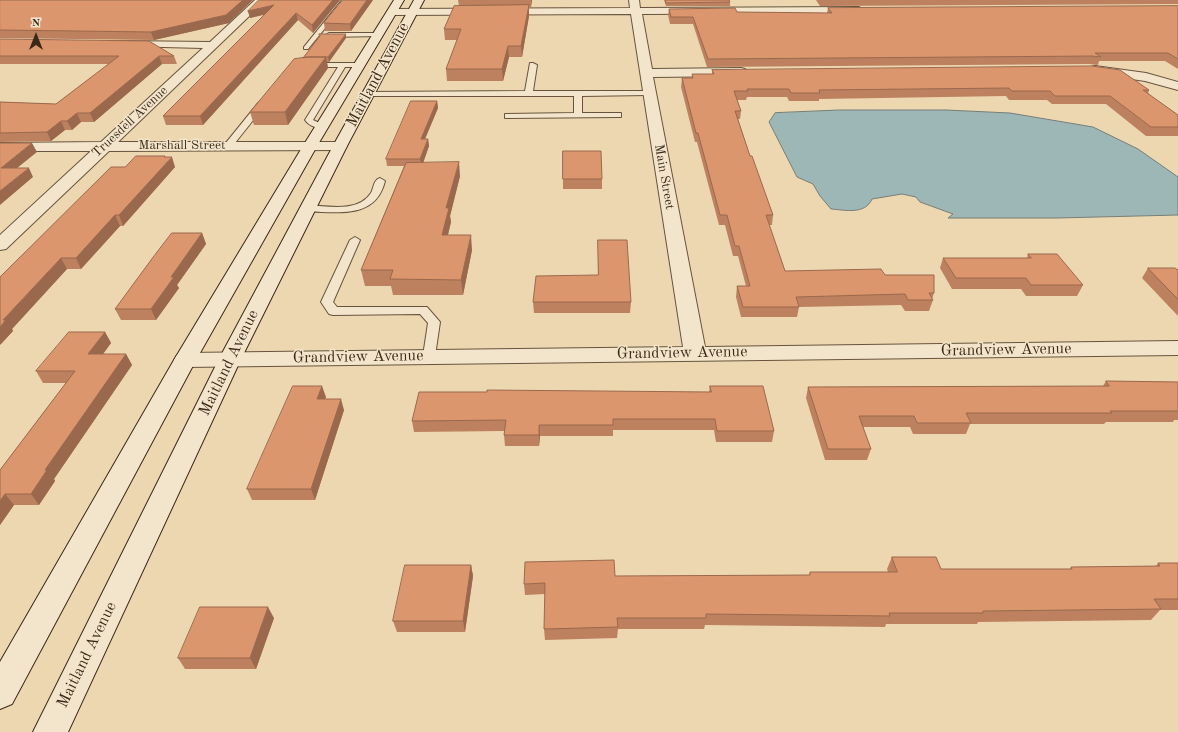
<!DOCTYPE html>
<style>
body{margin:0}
#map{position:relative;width:1178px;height:732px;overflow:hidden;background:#edd7b0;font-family:"Old Standard TT",serif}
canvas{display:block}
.north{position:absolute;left:16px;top:16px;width:40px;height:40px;-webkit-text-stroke:3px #f3e5cc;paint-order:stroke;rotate:0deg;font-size:11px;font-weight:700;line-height:16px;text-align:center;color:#3b2918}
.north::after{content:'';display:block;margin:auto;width:14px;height:18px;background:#3b2918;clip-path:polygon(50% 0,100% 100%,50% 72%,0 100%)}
</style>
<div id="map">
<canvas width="1178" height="732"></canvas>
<div class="north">N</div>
</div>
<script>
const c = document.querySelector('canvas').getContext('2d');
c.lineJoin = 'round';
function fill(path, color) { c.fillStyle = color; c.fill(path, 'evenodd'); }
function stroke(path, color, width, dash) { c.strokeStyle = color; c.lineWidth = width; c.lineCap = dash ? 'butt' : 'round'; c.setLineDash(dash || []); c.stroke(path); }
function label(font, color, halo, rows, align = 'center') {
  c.font = font + ' "Old Standard TT",serif'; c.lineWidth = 3; c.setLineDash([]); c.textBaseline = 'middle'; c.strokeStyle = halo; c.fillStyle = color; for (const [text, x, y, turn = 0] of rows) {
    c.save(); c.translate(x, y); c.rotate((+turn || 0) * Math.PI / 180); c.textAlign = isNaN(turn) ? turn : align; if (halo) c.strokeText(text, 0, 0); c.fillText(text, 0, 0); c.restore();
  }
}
const water = new Path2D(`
 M839,110H946L1010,113L1093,127L1138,149L1178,177V215L1057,218H948L953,214L920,202L916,197L902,194L872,199C865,215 845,210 831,209L820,196L813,184L797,177L769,122L775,113Z`);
const lane = new Path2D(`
 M342,0H348L308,49H304V47Z
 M378,33L380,34V36L329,37L326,35L329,33Z
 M307,63H360L364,65L360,67H345L313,120L326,126L325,128C318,129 309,126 305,120L338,67H307Z
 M530,63H533L537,65L533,91H649L653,93L649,95L582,96V113H621V117H618L508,118H505V114L574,113V96H368L364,94L368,92L525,91Z
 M259,102H262L266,104L231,148H225L224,146L225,144Z
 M380,178L385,181C377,214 348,213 321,212C315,211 307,213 303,208L308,205C327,206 358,213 371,193C374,188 373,180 380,178Z
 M355,237L360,240L333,302L337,307H427L440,322L435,356L434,359L429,360L424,359L423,356L428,323L420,314L333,315L329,314L321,302L350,240Z`);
const street = new Path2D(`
 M255,0H266L118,142H340L345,143L347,146L345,149L340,150L109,151L6,249L0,250V235L91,151H0V143L101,142L203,48L123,46L119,45L117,43L119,41L210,42Z
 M629,0H639L640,8L859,7L864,10L859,13L642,14L652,69L741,68L745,69L747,72L745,75L741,76L653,77L705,347L1178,341V355L185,367L177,365L174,360L177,355L185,353L683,347L631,14L392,15L387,12L392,9L630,8Z
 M1095,66L1146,73L1178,82V90L1145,81L1091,73L1089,70L1091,67Z`);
const secondary = new Path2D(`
 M394,0H404L317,146L196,360L12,704L0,709V662L174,360L303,146Z
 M414,0H424L347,146L241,359L68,732H33L219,359L333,146Z`);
const wall = new Path2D(`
 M0,0L229,23L154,40L0,38Z
 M340,0L313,33L298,20L203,125H166L163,116L265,14L250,18L248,11Z
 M373,0L351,31H325L324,23Z
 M458,0H532L531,7H529V16L522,57H509L503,81H447L446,69L457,40H445L444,29L459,6Z
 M664,0H729L730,2V6H666Z
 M816,0H1178V4L820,6Z
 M1178,6V69L1165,61H1099L1098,65L1089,64L707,67L693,24H670L668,15L669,9L737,12L827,13L828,8Z
 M319,34H346V38L329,62H327L328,68L288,125H254L250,112L303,58L320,37Z
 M0,39L174,56L177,64H162L94,122H81L72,130H65L51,141L0,142V102L56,104L109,64H0Z
 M712,70L1149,90L1148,94L1178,115V136H1146L1106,104H1052L1047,100H1009L1006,96L819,99V101H789L787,97H747L746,100H737L741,111L740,119H738L750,156L773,215L772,225H769L785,271L885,275L934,293L932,299L933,300L929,311H905L901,305L799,307L797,317H741L736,297L737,286H746L738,256H733L725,225H719L697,142H695L681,87L682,78H692V74H712Z
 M437,101L438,108L425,139H428L429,146L423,163L460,176L450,216L451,222L448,235L472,250L463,295H393L391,286H365L361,270L404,166H387L386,159Z
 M166,157L175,167L123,226H120L81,269H67L12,329L13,331L0,345L125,167Z
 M563,179H602V189H563Z
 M202,233L206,244L177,285L179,288L156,320H121L115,309Z
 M1028,254L1083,285L1077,296H1026L1021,289H952L940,268L943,258H1027Z
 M1148,268L1178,270V316L1142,278Z
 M533,302H631L630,313H534Z
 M105,332L111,343L103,354H126L132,365L54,479L55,481L39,505H14L0,525V470L66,383H43L36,371Z
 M1106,381L1178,382V420H1174L1173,422H1106L1104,424H970L966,434H913L910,427H863L871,449L867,460H825L806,398L808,387L1103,386Z
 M710,386L774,431L772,442H716L714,430H613V436H540L539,446H505L504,435V431L414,432L412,421L709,392Z
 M326,397L325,399L344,410L315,500H252L247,489Z
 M892,557L941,569H1070L1071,567L1156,566L1158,563H1178V610H1160L1151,620L978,622L977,624H886L885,627L705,625L704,629H618L617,638L545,640L544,629L545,594L525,595L524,584L615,576L809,575L810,572H888L887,569Z
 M471,565L473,576L465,632H397L393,621Z
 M274,618L256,669H185L178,658Z`);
const shadedWall = new Path2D(`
 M243,0H253L229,23L154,40L151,32Z
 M333,0H340L313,33L312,25Z
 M367,0H373L351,31L350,24Z
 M531,0H532L531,7Z
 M274,5L276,12L250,18L248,11Z
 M529,5V16L522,57L521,46Z
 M296,13L298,20L203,125L200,116Z
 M346,34V38L329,62L328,57Z
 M508,46L509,57L503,81L502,69Z
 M159,56L162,64L94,122L90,113Z
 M326,57L328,68L288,125L285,112Z
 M437,101L438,108L422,146L421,139Z
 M77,113L81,122L72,130L67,121Z
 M61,121L65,130L51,141L47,132Z
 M428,139L429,146L422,166L420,159Z
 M32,143L37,152L6,177L1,168Z
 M165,156L168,162L172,157L175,167L123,226L119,215Z
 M459,162L460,176L450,216L451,222L444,250L442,235L446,208Z
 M29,168L33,177L0,205V191Z
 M115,215L120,226L81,269L76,258Z
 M202,233L206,244L177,285L179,288L156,320L151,309L171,277Z
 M471,235L472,250L463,295L461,280Z
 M61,258L67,269L12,329L13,331L0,345V327L3,320Z
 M105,332L111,343L95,365L88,354Z
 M126,354L132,365L54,479L55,481L39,505L31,494L45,470Z
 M322,386L326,397L321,410L317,399Z
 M341,399L344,410L315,500L311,489Z
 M539,425L540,436L539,446Z
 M5,494L14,505L0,525V501Z
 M471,565L473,576L465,632L463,621Z
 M268,607L274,618L256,669L250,658Z`);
const building = new Path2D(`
 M0,0H243L226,15L151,32L0,30Z
 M259,0H333L312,25L296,13L200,116H163L274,5L248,11Z
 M343,0H367L350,24L324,23Z
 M666,0H729L730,2L666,3Z
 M529,5L521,46H508L502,69H446L461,29H444L454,6Z
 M1178,6V59L1168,53H1095L1101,57L1092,56L708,59L693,17H671L669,9L735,8L737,12L832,13L828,8Z
 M319,34H346L328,57H325H326H307L303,58L320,36Z
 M0,39L149,41L174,56H159L90,113H77L67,121H61L47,132L0,133V102L56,104L119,56H0Z
 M307,57H326L285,112H250L294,59Z
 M1092,66L1120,70L1149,90H1143L1178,115V127H1151L1110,96H1055L1050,91H1012L1009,88L819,90L820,93H791L789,89H747L748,91H734L741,111H735L750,156H752L773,215H766L785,271L881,269L885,275H934V293H929L933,300H908L905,294L796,297L799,307H743L737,286H750L739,246H735L727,215H720L698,133H696L682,78H693L692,74H714L712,70Z
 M411,101H437L421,139H428L420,159H386Z
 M0,143H32L1,168H29L0,191Z
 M563,151H601L602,179H563Z
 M136,156H165L164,157H172L119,215H115L76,258H61L3,320H6L0,327V277L111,167H125Z
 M459,162L446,208H449L442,235H471L461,280L390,279L393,270H361L406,163Z
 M172,233H202L171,277H174L151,309H115L154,256Z
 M598,240H627L631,302H533L536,276L598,275Z
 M1028,254H1057L1083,285H1031L1026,278H956L943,258H1031Z
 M1148,268H1175L1178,270V299Z
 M69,332H105L88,354H126L45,470H47L31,494H5L0,501V470L75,371H36Z
 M1106,381L1178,382V411H1110L1112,413H966L971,423H917L914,416H859L871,449H828L808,387L1109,386Z
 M293,386H322L317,399H341L311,489H247Z
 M710,386H763L774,431H717L715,419H613V425H539V435H504L506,420L412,421L419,392H487V390L711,392Z
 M892,557H936L941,569H1072L1071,567L1160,566L1158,563H1178V599H1154L1161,609L983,611V613H889L890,616L706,614V618H617L618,627L544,629L545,583L524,584L525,562L614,560L615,576L810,575V572H897Z
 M405,565H471L463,621H393Z
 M200,607H268L250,658H178Z`);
const farStreetnames = [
 ["Truesdell Avenue",130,122,-43],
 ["Marshall Street",182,146],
 ["Main Street",664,177,80]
];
const streetNames = [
 ["Maitland Avenue",378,75,-62],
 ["Grandview Avenue",1006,350,-1],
 ["Grandview Avenue",682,353,-1],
 ["Grandview Avenue",358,357,-1],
 ["Maitland Avenue",229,363,-64],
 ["Maitland Avenue",87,655,-64]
];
fill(water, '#9db7b6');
stroke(water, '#767e77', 1);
stroke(lane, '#68543e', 2);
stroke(street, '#68543e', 2);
stroke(secondary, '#3b2918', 2);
fill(lane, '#f3e5cc');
fill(street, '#f3e5cc');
fill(secondary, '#f3e5cc');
fill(wall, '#bd815f');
fill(shadedWall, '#9a694d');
fill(building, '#dc966e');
stroke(building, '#9a694d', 1);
label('13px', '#3b2918', '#f3e5cc', farStreetnames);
label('16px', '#3b2918', '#f3e5cc', streetNames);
</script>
